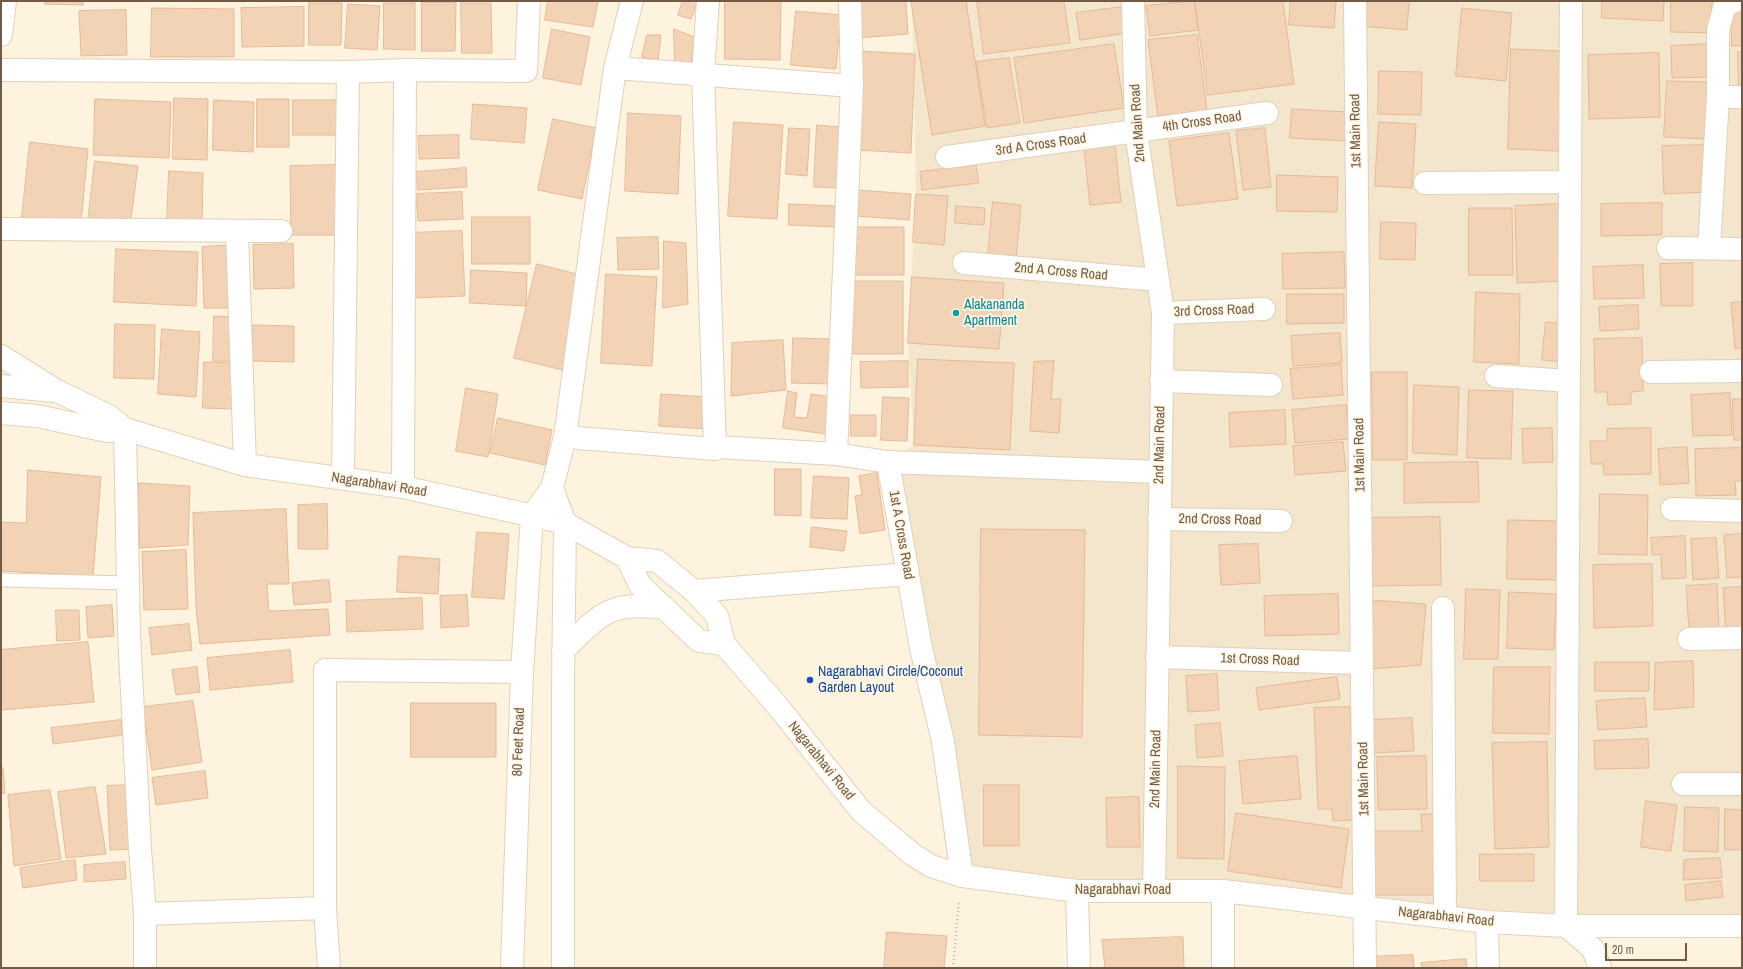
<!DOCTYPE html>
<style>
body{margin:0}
#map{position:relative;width:1743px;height:969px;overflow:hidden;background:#fdf3df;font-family:"Archivo Narrow",sans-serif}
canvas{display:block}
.frame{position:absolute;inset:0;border:2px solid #735a46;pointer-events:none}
.scale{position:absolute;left:1605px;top:943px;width:82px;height:18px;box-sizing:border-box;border:2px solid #735a46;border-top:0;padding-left:5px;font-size:12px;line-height:14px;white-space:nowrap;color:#735a46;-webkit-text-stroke:3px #fff7e5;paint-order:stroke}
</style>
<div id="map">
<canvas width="1743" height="969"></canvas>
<div class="frame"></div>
<div class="scale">20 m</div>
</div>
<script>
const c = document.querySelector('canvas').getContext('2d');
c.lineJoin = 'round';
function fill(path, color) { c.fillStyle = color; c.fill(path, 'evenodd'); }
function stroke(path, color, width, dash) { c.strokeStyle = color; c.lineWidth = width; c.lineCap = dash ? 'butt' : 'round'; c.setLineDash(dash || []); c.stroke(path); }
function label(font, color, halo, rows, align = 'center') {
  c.font = font + ' "Archivo Narrow",sans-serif'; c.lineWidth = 3.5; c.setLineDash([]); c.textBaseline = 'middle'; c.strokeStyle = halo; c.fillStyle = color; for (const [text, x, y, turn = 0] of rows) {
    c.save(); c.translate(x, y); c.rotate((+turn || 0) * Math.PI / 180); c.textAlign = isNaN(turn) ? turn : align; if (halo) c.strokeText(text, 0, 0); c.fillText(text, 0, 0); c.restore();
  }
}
const residential = new Path2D(`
 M912,1H1742V924L1566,926L1154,891L960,866L888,462L914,445L908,343L916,194Z`);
const building = new Path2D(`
 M45,1H83V5L45,4Z
 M548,1H598L593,27L545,20Z
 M683,1H698L691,19L678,15Z
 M725,1H781L780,60L725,59Z
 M855,1H906L908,34L857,38Z
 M918,1H966L985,126L932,135L911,2Z
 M977,1H1064L1070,43L984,54Z
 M1194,1L1198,30L1150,36L1146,6Z
 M1195,1H1283L1294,84L1208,95Z
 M1291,1H1336L1334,28L1289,25Z
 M1363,1H1409L1407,30L1361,26Z
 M1602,1H1664L1663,21L1602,18Z
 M1671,1H1712L1711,33L1671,32Z
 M422,2H456L455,51H422Z
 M309,3H342L341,45H309Z
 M384,3H415V50L384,49Z
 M461,3H491L492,53H462Z
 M348,4L380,6L377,50L345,48Z
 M1732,6H1742V46H1732Z
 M304,7V46L242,47L241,8Z
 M1122,7L1126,33L1080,40L1076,13Z
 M152,8L234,9V57H151Z
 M1462,8L1512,13L1506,81L1456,76Z
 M126,10L127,55L81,56L79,11Z
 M796,11L841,15L836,69L791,65Z
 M552,29L590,37L581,85L543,78Z
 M674,29L694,37L691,64L675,65Z
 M647,35H661L658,60L642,57Z
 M1197,35L1207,110L1158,116L1148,40Z
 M1114,44L1124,108L1024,123L1014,58Z
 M1709,44L1710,77L1672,78L1671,46Z
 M1511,49L1563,51L1559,151L1508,149Z
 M859,51L915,54L911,153L855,150Z
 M1738,52H1742V95H1739Z
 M1659,53L1660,117L1589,119L1588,55Z
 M1009,58L1020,123L987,128L976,62Z
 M1379,71L1422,72L1421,115L1378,114Z
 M1667,81L1708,82L1706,139L1664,137Z
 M174,98L208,99L207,160L173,159Z
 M95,99L171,102L169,158L94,155Z
 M257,99H289V147H257Z
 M214,100L254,102L253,152L213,150Z
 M293,100H342V135H293Z
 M473,104L527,108L524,143L471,139Z
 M1292,109L1348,112L1346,141L1290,138Z
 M628,113L681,116L678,194L625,191Z
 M553,119L596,128L582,199L538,190Z
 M734,122L783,125L777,219L728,216Z
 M1379,122L1416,124L1412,188L1375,186Z
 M817,125L841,127L838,188L814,187Z
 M789,128L810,129L807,176L786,174Z
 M1265,128L1271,187L1243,190L1236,131Z
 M1229,133L1238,199L1177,206L1169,141Z
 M459,135V158L419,159L418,136Z
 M30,142L88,149L81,223L22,217Z
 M1115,145L1121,202L1090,205L1084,149Z
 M1706,145L1708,192L1664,194L1662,146Z
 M95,161L138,166L130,226L88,221Z
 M337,165L338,235H291L290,166Z
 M976,165L979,183L922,190L920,172Z
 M466,168L467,187L418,190L416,172Z
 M169,171L203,173L202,226L167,225Z
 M1277,175L1338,177L1337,212L1277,211Z
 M858,190L911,194L909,220L856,216Z
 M462,192L463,219L418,221L416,194Z
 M916,194L948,196L944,245L913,242Z
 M993,202L1021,205L1016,260L988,257Z
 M1662,203V235L1601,236V204Z
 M789,204L836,206L835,227L789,225Z
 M1563,204L1565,281L1517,283L1515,206Z
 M956,206L985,208L984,225L955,223Z
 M1469,208H1512L1513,275H1469Z
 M472,217H530V264H472Z
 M1381,222L1416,223L1415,260L1380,259Z
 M854,227H904V275H854Z
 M462,231L465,296L412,298L410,233Z
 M658,237L659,269L618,270L617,238Z
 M664,241L686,243L688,304L663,308Z
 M293,244L294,288L254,289L253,245Z
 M235,245L237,308H204L202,247Z
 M116,249L198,252L196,306L114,302Z
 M1344,252L1345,288L1283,289L1282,254Z
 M1693,263V306H1661L1660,264Z
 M537,264L585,276L562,370L514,358Z
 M1643,265L1644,298L1594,299L1593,267Z
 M471,270L527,273L526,306L470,303Z
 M606,274L657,277L652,366L601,363Z
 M912,277L1004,283L999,349L908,343Z
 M851,281H903V354H851Z
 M1476,292L1520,294L1519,364L1474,362Z
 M1287,294H1344V323L1287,324Z
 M1742,302V348L1735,349L1731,303Z
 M1638,305L1639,329L1600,331L1599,307Z
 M214,316L235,317L234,361H213Z
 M1546,322L1567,324L1564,362L1542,360Z
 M115,324L155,325L154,379L114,378Z
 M253,325L294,326V362L253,361Z
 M162,329L200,332L196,397L158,394Z
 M1340,333L1342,363L1293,366L1291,336Z
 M793,338L830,339L829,384L792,383Z
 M1642,338L1643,391L1631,392V404L1608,405L1607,392H1595L1594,339Z
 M783,340L786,390L731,396L732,343Z
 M918,359L1014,363L1010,450L914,445Z
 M908,361V387L861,388L860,362Z
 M1054,361L1051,399H1061L1059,433L1030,431L1034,362Z
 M204,362L234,363L233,409L203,408Z
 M1341,365L1343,395L1293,399L1290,369Z
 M1372,372H1407V460H1373Z
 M1414,385L1459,387L1457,455L1413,453Z
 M466,388L498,394L488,457L456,451Z
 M1469,390L1513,391L1511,459L1467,458Z
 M788,391L797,393L794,417L807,418L811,394L831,397L826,434L783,428Z
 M1730,393L1732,435L1693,436L1691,395Z
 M661,394L708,397L707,429L659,426Z
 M883,397L909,398L907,441L881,440Z
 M1733,399H1742V440H1734Z
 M1346,405L1349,439L1295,443L1292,410Z
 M1285,410L1286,444L1230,447L1229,413Z
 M851,415H876V436H851Z
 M498,418L552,430L545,465L490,453Z
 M1552,428L1553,462L1523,463L1522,429Z
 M1651,428V474L1604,475L1603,464H1591L1590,441H1607V429Z
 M1343,442L1346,471L1295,475L1293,446Z
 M1687,447L1689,483L1660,485L1658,449Z
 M1742,448V481H1735L1736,495L1696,496L1695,449Z
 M1478,462L1479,502L1404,503V463Z
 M775,469H801V516L775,515Z
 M28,470L101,477L93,576L1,571V522L26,523Z
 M877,473L885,530L860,534L855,496L862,495L859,476Z
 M814,476L849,478L847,519L811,518Z
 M139,483L190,486L188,545L140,548Z
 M1600,494L1648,495L1647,555L1599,554Z
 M327,504L328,549H298V505Z
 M286,509L289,584H267L269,611L328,609L330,635L200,644L196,608L193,513Z
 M1440,517L1441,585L1368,586L1367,518Z
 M1508,520L1563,521L1562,580L1507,579Z
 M812,527L847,531L844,551L810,547Z
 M981,529L1085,530L1082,737L979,735Z
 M477,532L509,534L504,599L472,597Z
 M1742,534V577L1727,578L1724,535Z
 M1685,536L1686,578L1662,579L1661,554L1652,555L1651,538Z
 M1716,538L1719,578L1693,580L1691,539Z
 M1258,544L1260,583L1221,585L1219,545Z
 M186,550L188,609L144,610L142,552Z
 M399,556L440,559L438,594L397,592Z
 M1652,564L1653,626L1594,628L1593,565Z
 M329,580L331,602L294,605L292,583Z
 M1717,584L1719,629L1689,630L1686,586Z
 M1742,587V632L1726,633L1723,588Z
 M1466,589L1500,590L1498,659H1464Z
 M1509,592L1556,594L1554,650L1507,648Z
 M1338,594L1339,634L1265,636L1264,596Z
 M467,595L469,626L441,628L440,596Z
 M422,598L423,629L347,632L346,601Z
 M1371,600L1426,604L1421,665L1371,669Z
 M112,605L114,636L88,638L86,607Z
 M56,610H79L80,640L57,641Z
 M189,624L192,650L152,655L149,628Z
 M88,642L94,702L1,710V650Z
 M290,650L293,682L210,690L207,658Z
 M1693,661L1694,707L1654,710L1655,663Z
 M1595,662H1649V691H1595Z
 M197,667L200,692L176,695L172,670Z
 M1494,667H1550L1549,734L1493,733Z
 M1217,674L1219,710L1188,712L1186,676Z
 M1337,677L1340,699L1259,710L1256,688Z
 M1645,698L1647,727L1598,730L1596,701Z
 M193,701L202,762L152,770L143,707Z
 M411,703H496V757H411Z
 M1350,707L1354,820L1333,821L1332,809H1318L1314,708Z
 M1412,718L1414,751L1374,753L1372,720Z
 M121,720L123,735L53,744L51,728Z
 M1220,723L1223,756L1197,758L1195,725Z
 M1648,739L1649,768L1595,769L1594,741Z
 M1547,742L1549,847L1495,849L1492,743Z
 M1297,756L1301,799L1243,804L1239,761Z
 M1426,756L1427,809L1378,810L1377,757Z
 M1178,766L1225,767L1224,859L1178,858Z
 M1,768H3L5,793L1,794Z
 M205,771L208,798L156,805L152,778Z
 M130,785L132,849L110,850L107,786Z
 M984,785H1019V846H984Z
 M95,787L106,854L66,858L58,792Z
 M50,790L61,859L14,866L8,795Z
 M1139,797L1140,847H1107L1106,798Z
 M1646,801L1677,805L1671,851L1641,847Z
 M1685,807L1719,808L1718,852L1684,851Z
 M1725,809L1742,810V850H1725Z
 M1236,813L1349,829L1341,888L1228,871Z
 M1421,814H1439V895H1372V831H1422Z
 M1480,854H1534V881H1480Z
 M1720,858L1722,878L1683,880L1684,860Z
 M75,860L77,880L23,888L20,868Z
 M125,862L126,879L84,882V865Z
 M1721,881L1723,897L1686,901L1685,885Z
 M887,932L947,936L944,968H884Z
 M1183,937L1184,968H1105L1102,940Z
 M1413,955L1414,968H1369V957Z
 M1466,959L1467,968H1422L1421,963Z`);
const path = new Path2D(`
 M953,968L959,901`);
const lane = new Path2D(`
 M1,580L129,583`);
const street = new Path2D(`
 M708,1L703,73L715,449
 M1133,1L1136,132L1163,313L1154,891
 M1355,1L1365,968
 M615,68L852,86
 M1,70L348,72L405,70L526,71L529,1
 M1718,97H1742
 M947,157L1267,113
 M1425,183L1570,182
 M1,229L281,231
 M237,231L245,465
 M1668,248L1742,249
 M1709,249L1718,97V30L1725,5L1735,1
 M964,263L1158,280
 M1163,313L1264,309
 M1651,372L1742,371
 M1496,376L1569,381
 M1161,381L1271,385
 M125,429L129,634L140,849L145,914V968
 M565,437L715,449L718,447L836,454L888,462
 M836,454L852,86L850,1
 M343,478L348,72
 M403,487L405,70
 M552,488L565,437L615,68L632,1
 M1672,509L1742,511
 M532,516L552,488L565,523
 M1159,519L1281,521
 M694,591L908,574
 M1443,608L1445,917
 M1689,639L1742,638
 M1157,657L1362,663
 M1683,784H1742
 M962,876L943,742L921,648L888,462L1160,472
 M1077,891L1079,968
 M1223,891V968
 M145,914L325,908
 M1487,922L1488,968
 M1566,926L1571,1
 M329,968L325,908V670L522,672`);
const secondary = new Path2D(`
 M1,35L5,1
 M1,356L57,391L109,416L125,429
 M1,386L54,391
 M1,413L37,416L107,431L125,429L245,465L403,487L565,523L627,558L657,561L694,591L717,616L724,644L699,641L640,585L627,558
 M724,644L780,709L861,811L912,854L931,866L962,876L1077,891H1223L1487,922L1566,926L1593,949L1600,968
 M563,651C601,613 609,601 665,608
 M1566,926H1742
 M512,968L522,672L532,516
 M563,968V690L565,523`);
const markers = [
 [956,313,4,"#0f9aa8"],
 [810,680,4,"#1a4fb4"]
];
const streetNames = [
 ["4th Cross Road",1202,122,-8],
 ["2nd Main Road",1138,123,-94],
 ["1st Main Road",1356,131,-91],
 ["3rd A Cross Road",1041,145,-8],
 ["2nd A Cross Road",1061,272,5],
 ["3rd Cross Road",1214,311,-2],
 ["2nd Main Road",1160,445,-89],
 ["1st Main Road",1360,455,-91],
 ["Nagarabhavi Road",379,485,9],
 ["2nd Cross Road",1220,520,1],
 ["1st A Cross Road",901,535,80],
 ["1st Cross Road",1260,660,2],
 ["80 Feet Road",519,742,-88],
 ["Nagarabhavi Road",821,761,51],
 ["2nd Main Road",1156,769,-89],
 ["1st Main Road",1364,779,-91],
 ["Nagarabhavi Road",1123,890],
 ["Nagarabhavi Road",1446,917,6]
];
const cultureNames = [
 ["Alakananda",964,305],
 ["Apartment",964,321]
];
const transitNames = [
 ["Nagarabhavi Circle/Coconut",818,672],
 ["Garden Layout",818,688]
];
fill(residential, '#f4e5cd');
fill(building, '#f3d3b6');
stroke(building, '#e5ba96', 1);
stroke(lane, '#e0cfbb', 15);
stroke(street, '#e0cfbb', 24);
stroke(secondary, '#e6d1b9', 24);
stroke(path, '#d7b699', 2.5, [1, 3]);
stroke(lane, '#fff', 13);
stroke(street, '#fff', 22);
stroke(secondary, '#fff', 22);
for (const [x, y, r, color] of markers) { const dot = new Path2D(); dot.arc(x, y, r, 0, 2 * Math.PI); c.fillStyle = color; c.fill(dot); stroke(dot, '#fff7e5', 1.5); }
label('14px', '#735a46', '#fff7e5', streetNames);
label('14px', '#0d838f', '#fff7e5', cultureNames, 'left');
label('14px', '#164399', '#fff7e5', transitNames, 'left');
</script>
